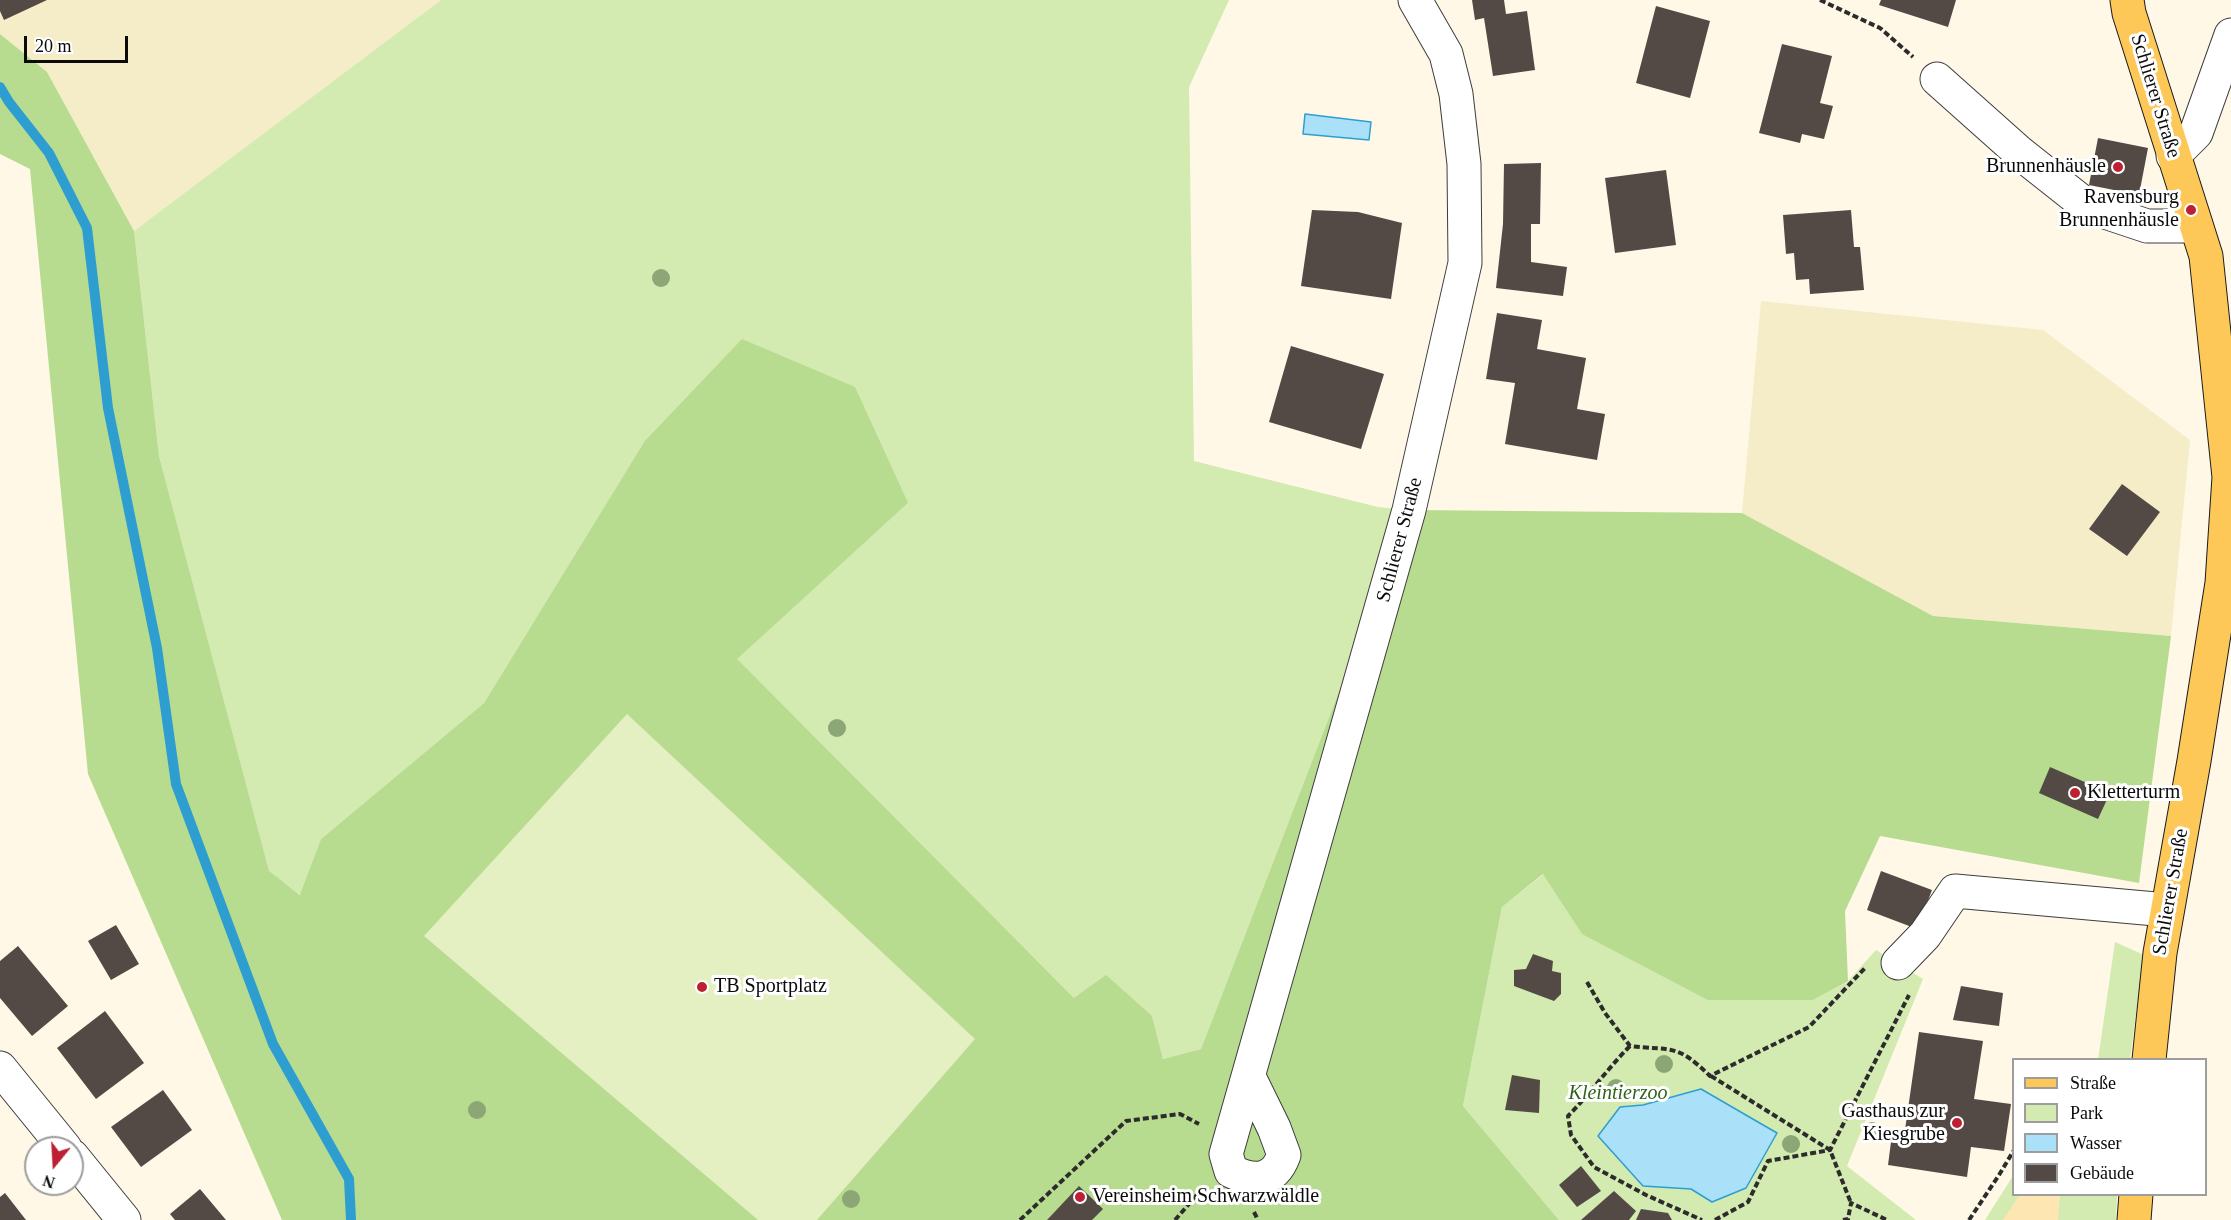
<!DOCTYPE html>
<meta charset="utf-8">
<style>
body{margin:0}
#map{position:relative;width:2231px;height:1220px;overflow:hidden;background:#fff8e7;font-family:"Times New Roman",serif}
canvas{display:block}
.legend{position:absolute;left:2012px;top:1058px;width:195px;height:138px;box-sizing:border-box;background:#fff;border:2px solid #9d9d9d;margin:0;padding:8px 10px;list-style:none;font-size:18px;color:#0a0a0a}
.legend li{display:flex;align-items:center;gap:12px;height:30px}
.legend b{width:30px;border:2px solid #9d9d9d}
.north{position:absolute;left:24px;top:1136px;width:60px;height:60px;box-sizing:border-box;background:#fff;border:2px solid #9d9d9d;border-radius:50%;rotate:198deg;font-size:16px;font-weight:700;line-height:24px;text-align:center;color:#0a0a0a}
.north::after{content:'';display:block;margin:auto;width:21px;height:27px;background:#bd1f33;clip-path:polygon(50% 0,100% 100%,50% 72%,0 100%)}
.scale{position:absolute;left:24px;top:36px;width:104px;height:27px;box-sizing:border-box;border:3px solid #0a0a0a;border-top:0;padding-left:8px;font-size:18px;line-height:21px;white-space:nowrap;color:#0a0a0a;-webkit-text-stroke:4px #fff;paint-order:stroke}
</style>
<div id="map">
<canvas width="2231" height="1220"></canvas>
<ul class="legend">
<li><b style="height:8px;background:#fec858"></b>Straße</li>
<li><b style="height:16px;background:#d3eab0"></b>Park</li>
<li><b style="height:16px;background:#aae1f8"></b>Wasser</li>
<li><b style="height:16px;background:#534a46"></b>Gebäude</li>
</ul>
<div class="north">N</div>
<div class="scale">20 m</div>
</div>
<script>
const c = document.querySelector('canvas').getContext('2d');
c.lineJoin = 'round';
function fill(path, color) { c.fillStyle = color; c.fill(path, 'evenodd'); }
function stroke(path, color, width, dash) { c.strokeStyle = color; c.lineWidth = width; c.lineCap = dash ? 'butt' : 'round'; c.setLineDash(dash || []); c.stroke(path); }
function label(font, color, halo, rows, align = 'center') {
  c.font = font + ' "Times New Roman",serif'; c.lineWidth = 6; c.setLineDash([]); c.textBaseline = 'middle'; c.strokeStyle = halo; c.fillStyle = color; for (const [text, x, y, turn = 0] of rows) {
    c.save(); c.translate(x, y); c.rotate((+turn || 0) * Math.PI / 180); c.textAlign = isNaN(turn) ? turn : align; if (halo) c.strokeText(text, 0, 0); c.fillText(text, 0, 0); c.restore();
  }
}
const farmland = new Path2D(`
 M0,0H441L134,231L47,72L0,34Z
 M1761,301L2043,330L2190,440L2171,636L1933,616L1742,513Z`);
const green = new Path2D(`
 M441,0H1229L1189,87L1194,461L1378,507L1409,510L1201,1049L1163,1059L1152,1016L1074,998L736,659L908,503L644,442L484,703L321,839L301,895L269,872L159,456L134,231Z
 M1544,874L1582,934L1813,1000L1848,981L1876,950L1923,979L1847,1166L1916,1220H1559L1463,1106L1502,907Z
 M2115,942L2144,955L2130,1059L2098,1060Z
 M2013,1176L2014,1194L2117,1195L2116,1220H1985Z`);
const forest = new Path2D(`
 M0,34L47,72L134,231L159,456L269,871L300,895L321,839L484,703L644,442L742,339L855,387L908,503L737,659L1074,998L1106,975L1152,1016L1163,1059L1201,1049L1409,510L1742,513L1933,616L2171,636L2139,883L1880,836L1845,911L1848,981L1813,1000H1708L1582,934L1543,874L1502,907L1463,1106L1559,1220H282L88,774L30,169L0,154Z`);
const sand = new Path2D(`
 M2020,1194L2060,1195L2058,1220H2003Z`);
const pitch = new Path2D(`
 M627,714L975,1039L817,1220H758L424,936Z`);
const water = new Path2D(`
 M1305,114L1371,122L1369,140L1303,134Z
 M1701,1089L1777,1133L1746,1188L1712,1202L1691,1189L1643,1186L1598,1136L1620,1107L1643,1105Z`);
const stream = new Path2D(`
 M0,87L9,102L49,153L87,228L108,408L157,648L176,784L273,1044L349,1179L351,1220`);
const building = new Path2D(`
 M0,0H47L4,20L0,11Z
 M1472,0H1504L1506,14L1527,11L1535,70L1493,76L1484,18L1475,20Z
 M1881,0H1956L1948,27L1879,5Z
 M1656,6L1710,21L1690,98L1636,83Z
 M1782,44L1832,56L1820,103L1833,106L1824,139L1802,134L1800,143L1759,133Z
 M2098,138L2148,148L2139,195L2089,185Z
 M1541,163L1540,224H1531V262L1567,267L1563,296L1496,288L1503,224L1504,164Z
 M1666,170L1676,245L1615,253L1605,178Z
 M1312,210L1358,212L1402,223L1391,299L1301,286Z
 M1851,210L1854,247H1860L1864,290L1810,294L1809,279L1796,280L1794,253L1786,254L1783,215Z
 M1497,313L1542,320L1537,349L1586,358L1577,409L1605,414L1597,460L1505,444L1515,383L1486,379Z
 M1291,346L1384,374L1361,449L1269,422Z
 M2122,484L2160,512L2127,556L2089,529Z
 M2050,767L2110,793L2098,819L2039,793Z
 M1881,871L1932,890L1917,929L1867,910Z
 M116,925L139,964L111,980L88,941Z
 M18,946L68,1006L32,1036L0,998V961Z
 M1533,954L1553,961L1552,971L1561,973V994L1554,1001L1514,986V970L1526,969Z
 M1961,986L2003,993L1999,1026L1953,1020Z
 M105,1011L144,1063L96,1099L57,1048Z
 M1919,1032L1983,1041L1974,1099L2011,1104L2004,1151L1971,1147L1967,1177L1888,1165L1891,1142L1903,1144Z
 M1512,1075L1540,1080L1539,1113L1505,1110Z
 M163,1090L192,1130L141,1167L111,1127Z
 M1581,1166L1601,1191L1577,1207L1559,1185Z
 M1079,1186L1103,1209L1092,1220H1047Z
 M200,1189L226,1220H175L170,1214Z
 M1614,1191L1636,1211L1629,1220H1581Z
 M5,1193L26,1220H0V1197Z
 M1641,1209L1668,1213L1672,1220H1636Z`);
const path = new Path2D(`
 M1820,0L1880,28L1913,57
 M1587,982L1605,1013L1630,1046C1673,1051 1676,1043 1710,1076L1809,1027L1865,968
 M1630,1046C1608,1068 1590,1094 1568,1116L1571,1135L1594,1167L1646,1195L1702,1220
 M1711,1076L1830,1150L1851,1203
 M1254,1212L1258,1220
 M1020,1220L1126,1121L1180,1114L1199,1124
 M1175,1220L1202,1189
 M1715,1220L1748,1202L1768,1161L1830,1150L1909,995
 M1843,1220L1848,1219L1851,1203L1887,1220
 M1969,1220L1999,1175L2014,1150`);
const minor = new Path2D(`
 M1937,79L2020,153L2087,206L2147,226H2196
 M2173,156L2196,133L2231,35
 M1898,963L1925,935L1955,891L2167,910
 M0,1068L65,1148
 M1249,1077L1274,1128L1284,1155C1274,1182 1255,1183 1231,1171L1226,1154L1409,510L1465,263L1464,164L1456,94L1446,54L1415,0
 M72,1156L124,1220`);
const major = new Path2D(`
 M2127,0L2129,13L2206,256L2229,477L2222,583L2194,761L2160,953L2149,1060
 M2134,1220L2136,1194`);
const trees = [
 [661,278],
 [837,728],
 [1664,1064],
 [1616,1088],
 [477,1110],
 [1872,1131],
 [1791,1144],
 [851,1199]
];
const markers = [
 [2118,167,6,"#bd1f33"],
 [2191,210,6,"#bd1f33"],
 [2075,793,6,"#bd1f33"],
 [702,987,6,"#bd1f33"],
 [1957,1123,6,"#bd1f33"],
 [1080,1197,6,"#bd1f33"]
];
const streetNames = [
 ["Schlierer Straße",2155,96,73],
 ["Schlierer Straße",1400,540,-75],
 ["Schlierer Straße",2171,892,-80]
];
const poiNames = [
 ["Brunnenhäusle",2106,167],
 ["Ravensburg",2179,198],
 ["Brunnenhäusle",2179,221],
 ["Kletterturm",2087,793,"left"],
 ["TB Sportplatz",714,987,"left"],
 ["Gasthaus zur",1945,1112],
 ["Kiesgrube",1945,1135],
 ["Vereinsheim Schwarzwäldle",1092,1197,"left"]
];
const parkNames = [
 ["Kleintierzoo",1618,1094]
];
fill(farmland, '#f5edc7');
fill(green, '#d3eab0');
fill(forest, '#b7db8f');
fill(sand, '#fde6b1');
fill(pitch, '#e4f0c2');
fill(water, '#aae1f8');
stroke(water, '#2e9ed1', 1.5);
stroke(stream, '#2e9ed1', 10);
fill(building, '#534a46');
stroke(minor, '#3d3d3d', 35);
stroke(major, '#1b1b1b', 35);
stroke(path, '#2c2c2c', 4, [6, 3]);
stroke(minor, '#fff', 33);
stroke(major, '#fec858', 33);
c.fillStyle = '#8da676';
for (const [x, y] of trees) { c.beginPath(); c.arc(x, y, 9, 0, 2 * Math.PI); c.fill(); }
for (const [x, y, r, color] of markers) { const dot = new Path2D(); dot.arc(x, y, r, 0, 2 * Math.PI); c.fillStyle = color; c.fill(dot); stroke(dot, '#fff', 2); }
label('20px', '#0a0a0a', '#fff', streetNames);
label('20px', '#0a0a0a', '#fff', poiNames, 'right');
label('italic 20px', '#2f6219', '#fff', parkNames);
</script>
